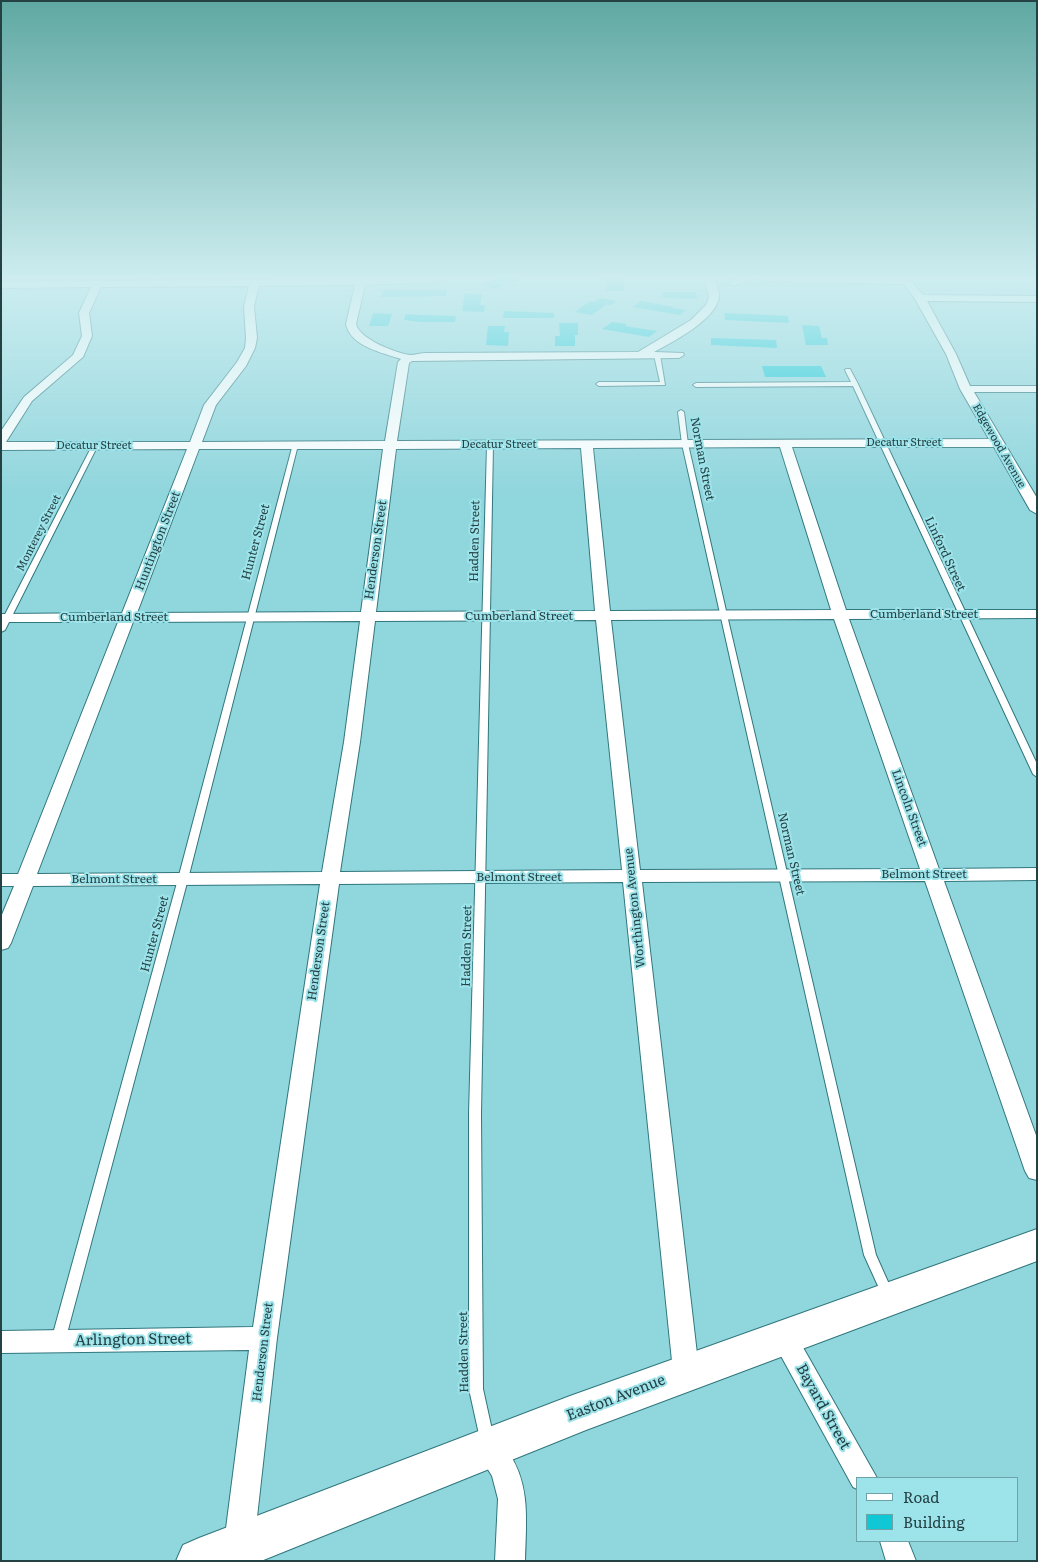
<!DOCTYPE html>
<style>
body{margin:0}
#map{position:relative;width:1038px;height:1562px;overflow:hidden;background:#90d6dd;font-family:Literata,serif}
canvas{display:block}
.frame{position:absolute;inset:0;border:2px solid #244144;pointer-events:none}
.legend{position:absolute;left:856px;top:1477px;width:162px;height:65px;box-sizing:border-box;background:#9de3ea;border:1px solid #6da2a8;margin:0;padding:6px 9px;list-style:none;font-size:15px;color:#244144}
.legend li{display:flex;align-items:center;gap:10px;height:25px}
.legend b{width:25px;border:1px solid #6da2a8}
</style>
<div id="map">
<canvas width="1038" height="1562"></canvas>
<div class="frame"></div>
<ul class="legend">
<li><b style="height:6px;background:#fff"></b>Road</li>
<li><b style="height:14px;background:#0fc7d5"></b>Building</li>
</ul>
</div>
<script>
const c = document.querySelector('canvas').getContext('2d');
c.lineJoin = 'round';
function fill(path, color) { c.fillStyle = color; c.fill(path, 'evenodd'); }
function stroke(path, color, width, dash) { c.strokeStyle = color; c.lineWidth = width; c.lineCap = dash ? 'butt' : 'round'; c.setLineDash(dash || []); c.stroke(path); }
function label(font, color, halo, rows, align = 'center') {
  c.font = font + ' Literata,serif'; c.lineWidth = 4; c.setLineDash([]); c.textBaseline = 'middle'; c.strokeStyle = halo; c.fillStyle = color; for (const [text, x, y, turn = 0] of rows) {
    c.save(); c.translate(x, y); c.rotate((+turn || 0) * Math.PI / 180); c.textAlign = isNaN(turn) ? turn : align; if (halo) c.strokeText(text, 0, 0); c.fillText(text, 0, 0); c.restore();
  }
}
const built = new Path2D(`
 M1,278H250L1,282Z`);
const building = new Path2D(`
 M499,278H526L495,289L481,284Z
 M601,278L623,279L624,291H606L605,280H601Z
 M383,290H447L446,296L381,297Z
 M662,292H696L697,299L663,298Z
 M465,293L482,294L480,305H485L484,312L462,311Z
 M600,298L617,301L611,305H606L592,315L575,312L590,301L594,302Z
 M641,301L674,307L672,308L686,310L680,315L633,307Z
 M504,311L554,313V318H503Z
 M373,313L392,314L388,326H369Z
 M724,313L788,316L789,323L725,320Z
 M406,314L421,315L456,316L455,322H420L404,320Z
 M612,322L627,324L625,326L657,331L649,337L602,329Z
 M559,323H578V335H575V346H555V336H560Z
 M802,325L819,326L822,338H827L828,345H806Z
 M488,326H505L504,332H509L508,346L486,345Z
 M711,338L776,340L777,348L711,345Z
 M762,366H821L826,377H765Z`);
const service = new Path2D(`
 M153,278H159L170,284L166,285Z
 M657,353L660,355L665,385L599,386L596,384L599,382H660L654,355Z
 M846,369H850L858,384L1037,764V777L1033,774L853,386L696,387L693,385L696,383L851,382L845,370Z
 M681,410L684,412L688,444L727,615L876,1255L893,1293L891,1297L887,1298L883,1297L864,1255L682,444L678,412Z
 M490,443L493,445L481,1114L483,1389L494,1439L492,1444L487,1445L482,1444L480,1439L469,1389V1114L487,445Z
 M93,444L98,445L5,630L1,632V622Z
 M293,444L298,445L188,879L65,1341L63,1345L58,1347L53,1345L51,1341L178,879Z`);
const minor = new Path2D(`
 M448,278L443,281L365,285L356,324C359,339 396,353 410,355C415,355 421,353 426,353L638,352L691,320L706,305L709,297L704,278H714C716,284 720,291 719,297C716,320 672,342 654,352L683,353L684,355L679,358L412,361L409,363L397,441L989,439L960,389L946,354L915,299L904,284L763,281L758,278H909L923,295L1037,296V302L927,301L956,354L970,386H1037V392H974L1037,498V514L1030,510L994,447H792L846,610H1037V618L849,619L939,869L1037,868V880L944,881L1037,1138V1180L1029,1178L1025,1171L925,881L642,882L699,1371L695,1379L686,1383L677,1379L673,1371L623,882L339,884L277,1338L254,1544L249,1554L239,1558L229,1554L224,1544L249,1350L1,1353V1331L253,1327L320,884L33,886L11,943L8,948L1,950V917L14,886H1V874H18L118,622H1V614L122,613L187,449L1,450V431L24,397L73,355L82,336L79,313L91,287L1,288V282ZM355,285L346,324C350,346 383,353 401,359L398,362L385,441L202,442L216,405L246,366L255,348L257,338L254,306L259,286ZM249,286L244,306L246,338L245,348L237,362L204,405L190,442H6L32,401L83,357L92,336L89,313L101,287ZM780,447L831,610L610,611L593,448ZM581,448L595,611L376,612L396,449ZM199,449H383L361,612L137,613ZM834,619L920,869L640,870L611,620ZM596,620L622,870L340,872L360,742L375,621ZM360,621L344,742L322,872L37,874L133,622Z
 M739,278H755L733,286L728,283Z
 M783,1325L792,1328L877,1478H857V1489L853,1487L770,1336L774,1328Z
 M488,1434C498,1438 501,1443 508,1452C531,1484 526,1523 525,1561H495L498,1499L492,1476L474,1447L478,1438Z
 M880,1541H908L916,1561H886Z`);
const primary = new Path2D(`
 M1037,1229V1261L586,1430L261,1561H176L183,1545L199,1538L570,1396Z`);
const farStreetnames = [
 ["Decatur Street",904,443],
 ["Decatur Street",499,445],
 ["Decatur Street",94,446],
 ["Edgewood Avenue",999,446,60],
 ["Monterey Street",39,533,-63]
];
const streetNames = [
 ["Norman Street",702,459,79],
 ["Huntington Street",158,541,-69],
 ["Hadden Street",475,541,-89],
 ["Hunter Street",256,542,-75],
 ["Henderson Street",376,550,-82],
 ["Linford Street",945,554,65],
 ["Cumberland Street",924,614],
 ["Cumberland Street",519,616],
 ["Cumberland Street",114,617],
 ["Lincoln Street",909,808,70],
 ["Norman Street",791,854,77],
 ["Belmont Street",924,874],
 ["Belmont Street",519,877],
 ["Belmont Street",114,879],
 ["Worthington Avenue",635,908,-96],
 ["Hunter Street",155,934,-75],
 ["Hadden Street",467,946,-89],
 ["Henderson Street",319,951,-82],
 ["Henderson Street",263,1352,-83],
 ["Hadden Street",464,1352,-91]
];
const nearStreetnames = [
 ["Arlington Street",133,1340,-1],
 ["Easton Avenue",616,1398,-21],
 ["Bayard Street",823,1407,61]
];
fill(built, '#7acad3');
fill(building, '#0fc7d5');
stroke(service, '#30767d', 2);
stroke(minor, '#30767d', 2);
stroke(primary, '#30767d', 2);
fill(service, '#fff');
fill(minor, '#fff');
fill(primary, '#fff');
const sky = c.createLinearGradient(0, 0, 0, 497);
sky.addColorStop(0, '#5fa8a2');
sky.addColorStop(0.56, '#cdedf0');
sky.addColorStop(1, '#cdedf000');
c.fillStyle = sky;
c.fillRect(0, 0, 1038, 497);
label('11px', '#244144', '#9de3ea', farStreetnames);
label('12px', '#244144', '#9de3ea', streetNames);
label('15px', '#244144', '#9de3ea', nearStreetnames);
</script>
